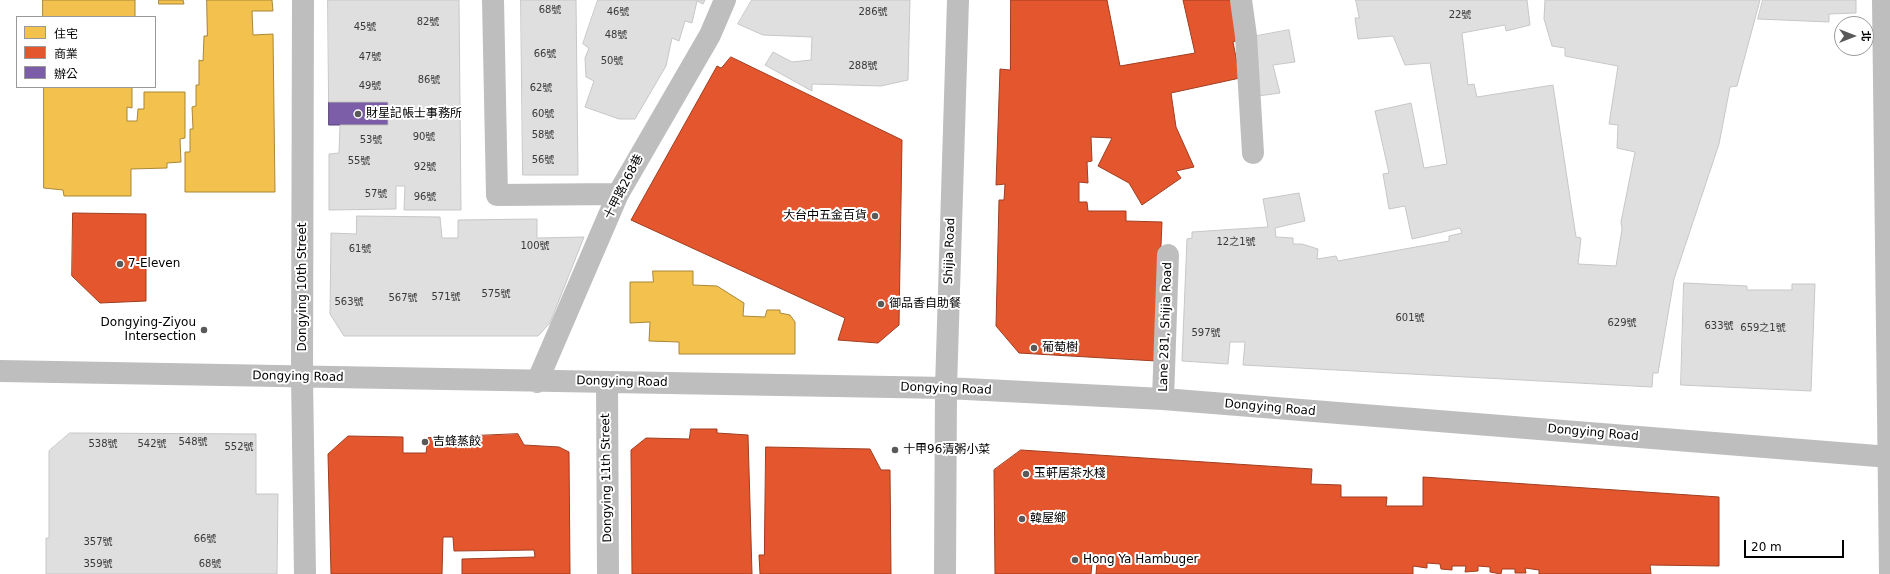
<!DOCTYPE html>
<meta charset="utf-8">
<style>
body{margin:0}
#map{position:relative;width:1890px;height:574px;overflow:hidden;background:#fff;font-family:"DejaVu Sans","Noto Sans TC",sans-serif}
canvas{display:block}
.legend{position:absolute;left:16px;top:16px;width:140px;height:72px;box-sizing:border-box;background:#fff;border:1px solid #999;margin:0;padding:5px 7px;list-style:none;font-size:12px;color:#000}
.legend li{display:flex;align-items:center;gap:8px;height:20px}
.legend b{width:20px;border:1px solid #999}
.north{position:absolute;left:1834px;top:16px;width:40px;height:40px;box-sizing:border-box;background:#fff;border:1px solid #999;border-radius:50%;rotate:90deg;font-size:11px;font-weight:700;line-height:16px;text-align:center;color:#000}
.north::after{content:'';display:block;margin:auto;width:14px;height:18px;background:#595959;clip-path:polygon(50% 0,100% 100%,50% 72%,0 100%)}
.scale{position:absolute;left:1744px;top:540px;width:100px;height:18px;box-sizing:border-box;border:2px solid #000;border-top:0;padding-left:5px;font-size:12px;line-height:14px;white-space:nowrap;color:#000;-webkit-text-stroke:3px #fff;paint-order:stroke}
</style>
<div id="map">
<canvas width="1890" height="574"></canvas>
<ul class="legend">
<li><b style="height:11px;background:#f2c14e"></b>住宅</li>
<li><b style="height:11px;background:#e4572e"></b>商業</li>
<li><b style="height:11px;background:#7b5ea7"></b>辦公</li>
</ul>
<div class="north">北</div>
<div class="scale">20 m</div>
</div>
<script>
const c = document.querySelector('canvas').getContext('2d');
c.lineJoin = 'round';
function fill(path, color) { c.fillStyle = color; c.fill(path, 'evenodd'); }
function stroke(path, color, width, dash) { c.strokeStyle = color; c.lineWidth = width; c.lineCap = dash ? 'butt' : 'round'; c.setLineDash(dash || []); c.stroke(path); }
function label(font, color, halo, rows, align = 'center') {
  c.font = font + ' "DejaVu Sans","Noto Sans TC",sans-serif'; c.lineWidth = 4; c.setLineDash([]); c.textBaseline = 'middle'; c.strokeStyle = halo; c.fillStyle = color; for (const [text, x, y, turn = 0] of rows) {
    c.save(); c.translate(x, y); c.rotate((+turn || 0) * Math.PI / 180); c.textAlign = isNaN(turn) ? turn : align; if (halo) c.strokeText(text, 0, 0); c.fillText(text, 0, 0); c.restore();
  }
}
const homes = new Path2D(`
 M43,0H135V17H43Z
 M159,0H183L184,4H159Z
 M207,0H272L273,11H252L253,35L273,34L275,192H185V152H190V129H193L192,107L196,106V85H199V60L203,61L204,36H207Z
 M44,87H132V108L127,107V121H137L138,109H144V92H185V138L180,139L181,162L167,163V168L131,169V196H64L63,190L44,188Z
 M653,271H693V285L717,286L744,303L743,316L765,317L767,310H780V313L790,315L795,322V354H679V342L649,341L650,322L630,323V282H653Z`);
const shops = new Path2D(`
 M1011,0H1107L1120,66L1195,53L1183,0H1236L1242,38L1233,42L1240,78L1171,93L1176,127L1194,167L1176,171L1181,178L1142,205L1129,183L1098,166L1112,138L1091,137L1092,161L1087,162L1088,183L1079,182V202H1087L1088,211H1126V221L1162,222L1156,361L1019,353L996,326L999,200H1004L1005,184L996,185L1000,69L1010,70Z
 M731,57L902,140L899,325L878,343L838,340L845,318L631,220L717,66L721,68Z
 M73,213L146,214V301L100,303L72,276Z
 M691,429H717V433L748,435L752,574H632L631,450L646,438L689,439Z
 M518,434L524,445L559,447L569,452L570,574H462V559L535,557L534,550L454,551L453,537H443L442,574H331L328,454L348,436L403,437V453H426L428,438Z
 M766,447L870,449L881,470H890L891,574H760L759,555H764Z
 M1021,450L1312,469L1311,484L1341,485V497H1387L1386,506H1423V477L1719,497V566L1650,565L1651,574H1539V570L1525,568L1526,573H1515V569H1502L1501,574L1490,572V567L1478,566V571L1465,572L1466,566H1452V570L1441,569L1440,564L1427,563V568L1413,566V574H1096L1097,563H1092L1091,574H995L994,470Z`);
const offices = new Path2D(`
 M329,102H388V125H329Z`);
const building = new Path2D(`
 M328,0H459L461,210H404L405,186H396V209L329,210V154L339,153L340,125H388V102H329Z
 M521,0H576L578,175H523Z
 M598,0H705L703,4L697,1L692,23L685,21L679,41L672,38L666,66L635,119H619L585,107L594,81L586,77L585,58L589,48L583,44Z
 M752,0H910L908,80L881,86L812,84V91L765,65L773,52L792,62L811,60L812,37L763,35L738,24Z
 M1356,0H1527L1530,25L1506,31L1505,25L1462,33L1468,85L1474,84L1477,97L1553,85L1576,237L1581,238L1578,264L1616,266L1622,229L1621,222L1635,152L1617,148L1618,125L1609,124L1618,66L1565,56V48L1552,46L1544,19L1545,0H1760L1737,86L1730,87L1719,144L1674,279L1658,373H1653L1652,387L1243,365L1245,342H1230L1228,364L1182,361L1187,239L1192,238V232L1268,227L1263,199L1299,193L1305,221L1275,228L1276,237L1293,238V244H1302L1318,249L1317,259L1336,256L1338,261L1449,241V236L1462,233L1460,228L1412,239L1405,206L1389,209L1383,174L1389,173L1375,111L1411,103L1424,168L1447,164L1430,63L1405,65L1393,36L1358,39L1355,18H1359Z
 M1763,0H1856V13L1829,14V22L1758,19Z
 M1289,30L1295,62L1273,65L1280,93L1258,96L1252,37Z
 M357,216L440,217L442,238H458V220L537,219V238L584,237L550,323L538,336H344L330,314L331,233L356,234Z
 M1684,283L1747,286V290H1792V284H1815L1811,391L1681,385Z
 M70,433L256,434V494H278L277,574H46V538H49V451Z`);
const minor = new Path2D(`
 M303,0L302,377L305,574
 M493,0L497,195L618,194
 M1241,0L1246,36L1253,153
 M1883,0L1890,574
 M0,371L946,388L1163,399L1890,457
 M537,382L618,194L710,35L725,0
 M607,382L608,574
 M1163,399L1168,255
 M945,574L946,388L958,0`);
const markers = [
 [358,114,4,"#595959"],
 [875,216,4,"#595959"],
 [120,264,4,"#595959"],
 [881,304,4,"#595959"],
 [204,330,4,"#595959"],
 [1034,348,4,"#595959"],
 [425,442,4,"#595959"],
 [895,450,4,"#595959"],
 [1026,474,4,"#595959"],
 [1022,519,4,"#595959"],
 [1075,560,4,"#595959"]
];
const numberNames = [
 ["68號",550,10],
 ["46號",618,12],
 ["286號",873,12],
 ["22號",1460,15],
 ["82號",428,22],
 ["45號",365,27],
 ["48號",616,35],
 ["66號",545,54],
 ["47號",370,57],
 ["50號",612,61],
 ["288號",863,66],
 ["86號",429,80],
 ["49號",370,86],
 ["62號",541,88],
 ["60號",543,114],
 ["58號",543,135],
 ["90號",424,137],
 ["53號",371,140],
 ["56號",543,160],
 ["55號",359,161],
 ["92號",425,167],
 ["57號",376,194],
 ["96號",425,197],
 ["12之1號",1236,242],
 ["100號",535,246],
 ["61號",360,249],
 ["575號",496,294],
 ["571號",446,297],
 ["567號",403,298],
 ["563號",349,302],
 ["601號",1410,318],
 ["629號",1622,323],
 ["633號",1719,326],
 ["659之1號",1763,328],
 ["597號",1206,333],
 ["548號",193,442],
 ["538號",103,444],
 ["542號",152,444],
 ["552號",239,447],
 ["66號",205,539],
 ["357號",98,542],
 ["359號",98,564],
 ["68號",210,564]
];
const poiNames = [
 ["財星記帳士事務所",366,114],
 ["大台中五金百貨",867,216,"right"],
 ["7-Eleven",128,264],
 ["御品香自助餐",889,304],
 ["Dongying-Ziyou",196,323,"right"],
 ["Intersection",196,337,"right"],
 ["葡萄樹",1042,348],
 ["吉蜂蒸餃",433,442],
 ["十甲96清粥小菜",903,450],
 ["玉軒居茶水棧",1034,474],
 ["韓屋鄉",1030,519],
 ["Hong Ya Hambuger",1083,560]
];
const streetNames = [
 ["十甲路268巷",624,187,-63],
 ["Shijia Road",950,251,-88],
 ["Dongying 10th Street",303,287,-90],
 ["Lane 281, Shijia Road",1166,327,-88],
 ["Dongying Road",298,377,1],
 ["Dongying Road",622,382,1],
 ["Dongying Road",946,389,2],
 ["Dongying Road",1270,408,5],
 ["Dongying Road",1593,433,5],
 ["Dongying 11th Street",607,478,-91]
];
fill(homes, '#f2c14e');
stroke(homes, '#a98737', 1);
fill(shops, '#e4572e');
stroke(shops, '#a03d20', 1);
fill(offices, '#7b5ea7');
stroke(offices, '#564275', 1);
fill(building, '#dfdfdf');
stroke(building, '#c7c7c7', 1);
stroke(minor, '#bebebe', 22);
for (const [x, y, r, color] of markers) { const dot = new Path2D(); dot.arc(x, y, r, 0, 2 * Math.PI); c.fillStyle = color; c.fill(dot); stroke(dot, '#fff', 1.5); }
label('10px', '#383838', null, numberNames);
label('12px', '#000', '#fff', poiNames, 'left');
label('12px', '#000', '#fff', streetNames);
</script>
